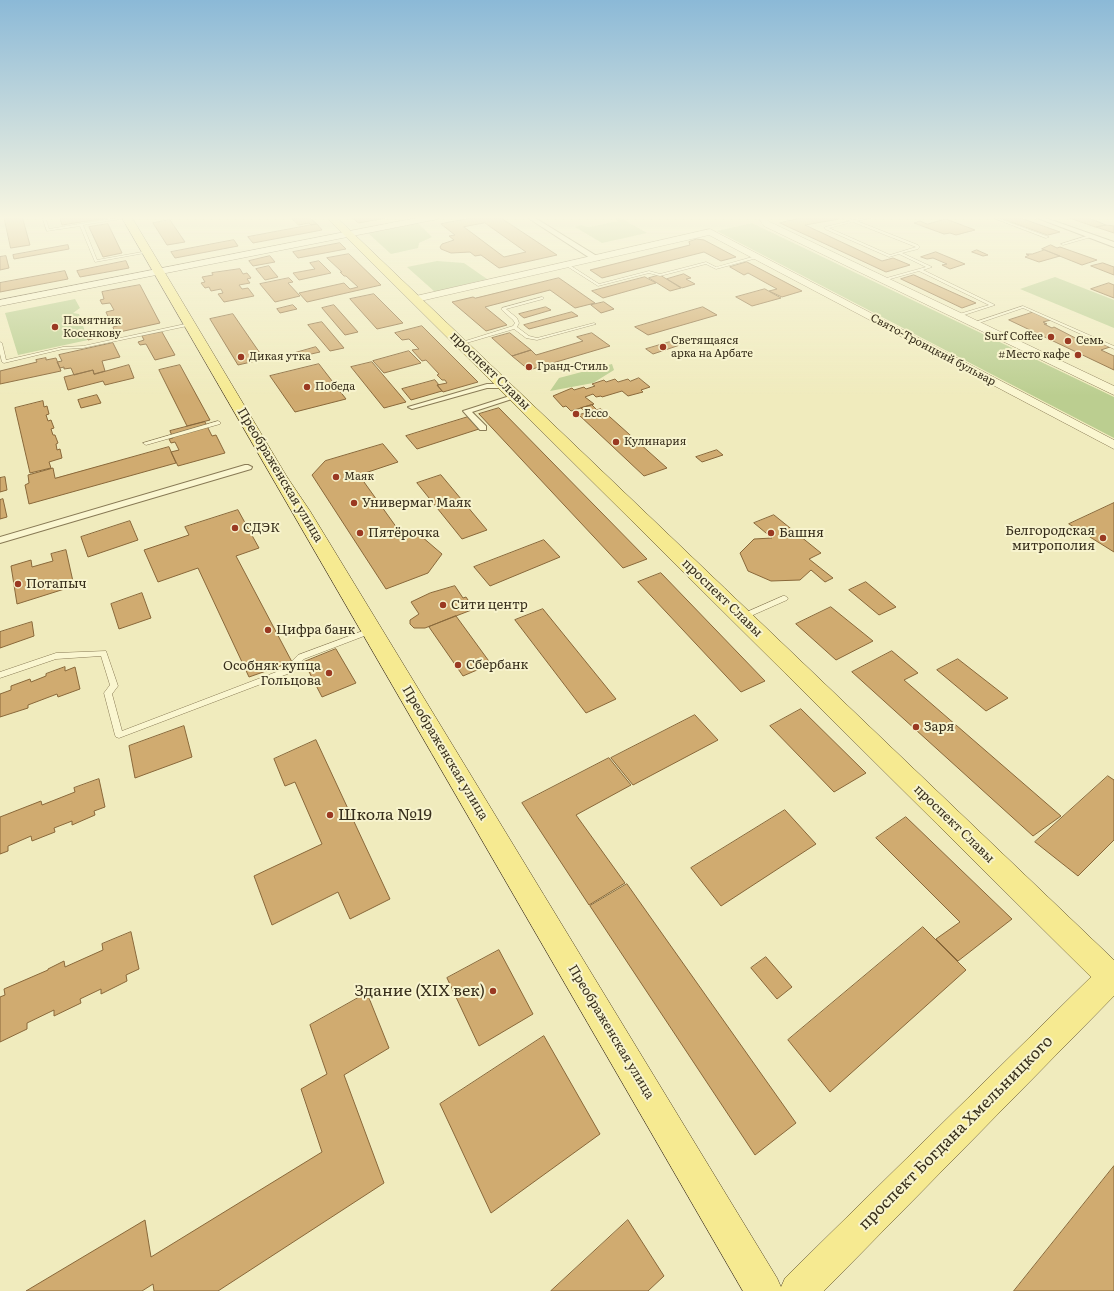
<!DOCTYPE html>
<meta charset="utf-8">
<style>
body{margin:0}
canvas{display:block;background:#f0ebbd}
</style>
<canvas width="1114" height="1291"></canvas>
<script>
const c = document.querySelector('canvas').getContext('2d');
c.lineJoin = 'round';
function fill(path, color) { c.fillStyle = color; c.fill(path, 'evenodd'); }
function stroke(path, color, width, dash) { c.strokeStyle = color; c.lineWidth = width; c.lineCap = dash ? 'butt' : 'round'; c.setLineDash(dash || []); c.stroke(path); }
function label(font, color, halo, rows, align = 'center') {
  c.font = font + ' Literata,serif'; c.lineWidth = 4; c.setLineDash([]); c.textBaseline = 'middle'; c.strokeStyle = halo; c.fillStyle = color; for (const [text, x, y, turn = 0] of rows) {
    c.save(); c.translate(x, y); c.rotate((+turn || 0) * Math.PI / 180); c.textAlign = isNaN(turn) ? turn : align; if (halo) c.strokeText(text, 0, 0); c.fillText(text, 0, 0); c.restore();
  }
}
const green = new Path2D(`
 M619,217L647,233L602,243L575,227L581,225L589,227L618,221L614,218Z
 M418,223L432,237L419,243L418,248L391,254L368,233Z
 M752,223L1114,397V438L717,231Z
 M437,261L464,263L487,279L435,292L407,267Z
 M1055,277L1114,300V328L1020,289Z
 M75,299L80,308L73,313L79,314L88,340L18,355L5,313Z
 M612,364L614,370L593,383L550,391L559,378Z`);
const building = new Path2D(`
 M4,216H22L30,245L11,248Z
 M80,216H106L107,218L62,225L60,219Z
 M289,216H308L317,224L311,225L309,223L299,225Z
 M350,216H396L359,223Z
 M483,216H498L557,255L499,268L481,255L475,256L470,252L451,253L441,249L440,247L442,244L454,240L449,236L455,235L441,224ZM485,223L526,252L504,257L464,227Z
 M810,216H831L839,219L805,225L882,261L893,258L910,265L886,272L780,223Z
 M995,216H1015L1060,232L1048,235Z
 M1064,216H1084L1106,225L1096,227Z
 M946,219L975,230L956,235L950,233L944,234L914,223L920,221L927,224Z
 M170,220L185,242L167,245L153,223Z
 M108,224L122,253L103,257L89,227Z
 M317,224L322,230L253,243L248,237Z
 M1106,225L1114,226V233L1096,227Z
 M697,239L704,240L736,257L721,261L704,252L602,278L590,270L690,245L689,242Z
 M234,240L238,246L175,258L171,252Z
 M340,243L346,249L298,258L293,252Z
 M68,245L69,249L14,259L13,255Z
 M1051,245L1057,248L1060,247L1097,260L1082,265L1042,249Z
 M977,250L988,255L983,256L972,252Z
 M1045,250L1060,256L1039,262L1025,257L1029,255L1026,254H1032Z
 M936,252L965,264L950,269L942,265L947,264L933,258L927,259L921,257Z
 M349,254L381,285L307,302L299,293L344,283L350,289L358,287L346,276H344L340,272H342L327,258Z
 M6,256L9,268L0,270V257Z
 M270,256L275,262L253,266L249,261Z
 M126,261L129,268L80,277L77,271Z
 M319,261L331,273L299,280L293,273L315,269L310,263Z
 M747,262L802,291L782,297L769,291L777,289L748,273L744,275L730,267Z
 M1103,263L1114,267V275L1091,266Z
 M269,266L272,270L278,277L265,280L256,269Z
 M240,269L243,274L247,273L251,278L247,279L250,283L239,285L242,289L248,288L254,296L224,302L218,294L223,293L221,289L211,291L209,287L205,288L201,283L205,282L202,277L213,275L212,273Z
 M65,271L68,279L0,292V283Z
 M684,274L691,278L686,279L695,284L682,288L667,279Z
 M660,275L681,288L670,291L649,278Z
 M914,275L976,303L962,308L901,279Z
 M645,277L656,283L603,298L592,291Z
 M289,278L293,282L288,283L300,296L275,302L260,284Z
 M559,278L595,303L575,308L550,290L485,307L507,325L486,331L452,302L473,297L475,298Z
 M1109,283L1114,285V298L1091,289Z
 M140,285L160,323L115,333L113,327L120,325L116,317L109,319L106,312L114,310L110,303L102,304L100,300L104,299L102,292Z
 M765,289L781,298L752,306L736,297Z
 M374,294L403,323L377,329L350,299Z
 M604,302L614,309L601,313L591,305Z
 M293,305L297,309L280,313L277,309Z
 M334,305L358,332L345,335L322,308Z
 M546,307L551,310L524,318L519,314Z
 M703,307L717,315L648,335L635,327Z
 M572,312L578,316L529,329L524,325Z
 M1034,312L1051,320L1043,322L1047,324H1044L1052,328L1054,327L1085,343L1094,340L1110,347L1101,350L1114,356V370L1009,320Z
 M233,314L264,359L238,365L210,319Z
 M322,322L344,348L330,351L308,325Z
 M422,326L478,382L443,392L437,385L447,383L445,380H442L437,375L439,374L426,360L422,361L412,350L419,349L409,339L402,340L395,333Z
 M96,330L99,337L88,340L86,332Z
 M162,332L175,355L155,360L146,344L140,345L138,342L144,340L142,336Z
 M510,333L531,350L512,356L492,338Z
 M592,333L610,346L529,370L512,356L531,350L536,355L583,341L577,337Z
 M673,341L680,345L653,354L646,349Z
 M113,343L120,357L102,361L105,371L94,374L93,370L74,375L71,368L64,369V367L60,368L57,362L62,361L59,355Z
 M316,347L320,352L298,357L295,353Z
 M409,351L421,363L384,373L373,361Z
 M46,358V360L56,358L61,371L0,384V371L37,362L36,360Z
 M372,362L406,402L384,408L351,367Z
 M319,364L346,399L295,412L270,376Z
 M129,365L134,378L105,385L103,381L68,390L64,377L93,370L94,374Z
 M180,365L210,420L187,426L159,370Z
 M639,378L650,387L641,390L643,392L628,396L622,391L602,397L601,396L596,397L593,394L585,397L594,404L571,411L566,406L563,407L553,396L572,388L574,390L584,387L586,389L595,386L592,384L604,380L606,382L615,379L618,382L628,379L630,381Z
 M435,380L439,385H437L442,391L411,400L402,389Z
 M97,395L101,403L81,408L78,400Z
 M43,401L44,407L47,406L49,414L46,415L48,421L51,420L54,428L51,429L53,435H55L58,443L56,444L57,450L60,449L62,458L49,462L51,468L30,473L15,408Z
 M592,405L597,410L586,413L581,408Z
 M499,408L647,559L623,568L479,414Z
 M601,409L667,468L644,476L579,415Z
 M468,417L479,429L417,449L406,436Z
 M205,422L212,436L216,435L225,453L178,466L171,452L179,450L175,442L171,443L169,439L173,438L170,431Z
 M383,444L398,462L359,475L402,535L414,530L442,554L428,573L386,589L312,475L325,461Z
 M169,447L176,463L29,504L25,485L29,483L28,475L53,468L55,478Z
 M717,450L723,455L702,462L696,457Z
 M441,475L487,530L462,539L417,483Z
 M5,477L7,490L0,492V478Z
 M3,499L7,517L0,519V500Z
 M1114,503V552L1069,524Z
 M238,510L259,548L236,556L292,662L249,677L198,568L158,582L144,550L189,535L185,527Z
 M774,515L821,553L809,559L833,578L825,582L811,570L800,580L771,581L748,571L740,553L754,539L772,538L754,523Z
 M130,521L138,540L88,557L81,537Z
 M544,540L560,557L490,586L474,567Z
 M66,550L74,586L17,604L11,566L31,560L32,567L53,561L51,554Z
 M661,573L765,681L741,692L638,582Z
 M866,582L896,607L879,615L849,590Z
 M455,586L463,598L466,597L474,609L425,628H414L410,624V620L419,614L411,602L430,593Z
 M142,593L151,618L119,629L111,604Z
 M831,607L873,641L836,660L796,624Z
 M543,609L616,699L586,713L515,620Z
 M456,616L491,664L463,676L429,627Z
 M32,622L34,636L0,648V632Z
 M336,649L356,683L322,697L304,662Z
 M892,651L918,673L904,680L1061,816L1033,836L852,672Z
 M958,659L1008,698L986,711L937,670Z
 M65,667V671L75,667L80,689L58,697L57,694L28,705V708L0,717V694L11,690V686L30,679L31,682L46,676V674Z
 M801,709L866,773L834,792L770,726Z
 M695,715L718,740L633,785L611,758Z
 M184,726L192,757L135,778L129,746Z
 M316,740L390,899L350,919L338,892L272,925L254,876L322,844L295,782L285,786L274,759Z
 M609,758L631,785L576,815L625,883L589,905L522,803Z
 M1108,776L1114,780V840L1078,876L1035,842Z
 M99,779L105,807L94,811L95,815L72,825V821L54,828L55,832L32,841L31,836L8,846V851L0,854V817L41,801L42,805L75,792L74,788Z
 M785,810L816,844L721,906L691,868Z
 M906,817L1012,919L958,961L936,939L960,922L876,838Z
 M627,884L796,1123L755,1155L590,906Z
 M923,927L966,970L830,1092L788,1040Z
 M131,932L139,969L126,975L127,981L101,994V989L80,999L81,1003L54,1016V1010L27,1023V1029L0,1042V997L5,995L4,989L48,970V969L64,961L65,967L103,950L102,944Z
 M499,950L533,1014L479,1046L447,978Z
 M766,957L792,987L777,999L751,968Z
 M367,993L389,1048L344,1075L384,1183L218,1291H154L153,1284L142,1291H26L145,1220L151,1257L322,1152L301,1089L327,1074L310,1025Z
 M544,1036L600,1134L491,1213L440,1104Z
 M1114,1166V1291H1014Z
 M628,1220L664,1276L648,1291H551Z`);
const service = new Path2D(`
 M42,216H45L49,229L128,216L127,218L83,225L97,260L148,251L150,252L95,262L80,226L47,231Z
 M840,216H843L853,220L875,216V217L857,221L918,245L920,247L918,249L902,253L932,267L923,270L995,305L958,317L956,316V315L989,305L919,271L883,281V279L926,267L899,254L889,257L825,229V227L850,221L840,217ZM853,222L916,247L890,255L829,228Z
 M988,216H992L1049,237L1046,238Z
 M1090,235L1091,237L1063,245L1061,244Z
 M756,256H757V258L716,269L706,264L660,276L649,273L598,286L565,265L568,264L599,284L649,271L660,274L706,262L716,267Z
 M542,297L544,298L543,299L506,309L517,318L519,323L517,327L529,336L537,338L594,323L596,324L537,340L526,338L514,329L463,344L459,343L513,326L515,323L513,320L502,310V308Z
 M1023,306L1114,346V349L1023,308L976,324L972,323Z
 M190,323H192V325L83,348L63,349L4,363L2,362L0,354V342L2,343L6,360L63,347L83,346Z
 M218,421L220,422V424L146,445L143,443Z
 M783,596H785L788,598L787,600L744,619H742L739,617L740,615Z
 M368,629H370L373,631L372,633L304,659L290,673L119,738L116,737L115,735L104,693L110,685L101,656L56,659L0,678V672L56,653L106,651L118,686L112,694L122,731L284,669L298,655Z`);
const pedestrian = new Path2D(`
 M487,384H505L508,386L505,388H487L412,409L408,407Z
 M516,394L520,396L518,397L472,412L486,426V430H480L463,411Z
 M245,465H248L252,467L251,469L0,543V537Z`);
const minor = new Path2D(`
 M525,216H532L600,258L599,260H593Z
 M1032,216H1040L1114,242V247Z`);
const tertiary = new Path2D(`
 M763,216H772L768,220L770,222L1114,386V395L764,226L759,219Z
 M710,229L1114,440V449L709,235L416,302L411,299L416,296Z`);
const secondary = new Path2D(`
 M426,216H443L438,219L0,306V300Z`);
const primary = new Path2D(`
 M121,216H131L287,477L310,511L777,1278L781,1287L785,1278L1091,977L325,216H335L1114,960V996L824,1291H743Z`);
const markers = [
 [55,327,4,"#9a3922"],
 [1051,337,4,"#9a3922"],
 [1068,341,4,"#9a3922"],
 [663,347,4,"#9a3922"],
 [1078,355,4,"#9a3922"],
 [241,357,4,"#9a3922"],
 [529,367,4,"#9a3922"],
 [307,387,4,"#9a3922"],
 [576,414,4,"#9a3922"],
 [616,442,4,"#9a3922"],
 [336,477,4,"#9a3922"],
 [354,503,4,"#9a3922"],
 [235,528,4,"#9a3922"],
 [360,533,4,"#9a3922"],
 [771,533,4,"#9a3922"],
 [1103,538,4,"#9a3922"],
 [18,584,4,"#9a3922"],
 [443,605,4,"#9a3922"],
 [268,630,4,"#9a3922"],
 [458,665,4,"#9a3922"],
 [329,673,4,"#9a3922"],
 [916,727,4,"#9a3922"],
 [330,815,4,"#9a3922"],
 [493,991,4,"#9a3922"]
];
const farPoinames = [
 ["Памятник",63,321],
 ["Косенкову",63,334],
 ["Surf Coffee",1043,337,"right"],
 ["Светящаяся",671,341],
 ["арка на Арбате",671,354],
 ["Семь",1076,341],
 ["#Место кафе",1070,355,"right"],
 ["Дикая утка",249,357],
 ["Гранд-Стиль",537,367],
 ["Победа",315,387],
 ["Ecco",584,414],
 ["Кулинария",624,442],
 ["Маяк",344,477]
];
const farStreetnames = [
 ["Свято-Троицкий бульвар",933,350,28]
];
const streetNames = [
 ["проспект Славы",490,371,44],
 ["Преображенская улица",280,475,59],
 ["проспект Славы",722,598,44],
 ["Преображенская улица",445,753,59],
 ["проспект Славы",954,824,44],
 ["Преображенская улица",611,1032,59]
];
const poiNames = [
 ["Универмаг Маяк",362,503],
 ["СДЭК",243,528],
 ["Белгородская",1095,531,"right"],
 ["митрополия",1095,546,"right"],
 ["Пятёрочка",368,533],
 ["Башня",779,533],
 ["Потапыч",26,584],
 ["Сити центр",451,605],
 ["Цифра банк",276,630],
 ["Сбербанк",466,665],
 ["Особняк купца",321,666,"right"],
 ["Гольцова",321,681,"right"],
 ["Заря",924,727]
];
const nearPoinames = [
 ["Школа №19",338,815],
 ["Здание (XIX век)",485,991,"right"]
];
const nearStreetnames = [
 ["проспект Богдана Хмельницкого",956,1133,-45]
];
fill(green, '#bbce90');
fill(building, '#d0ab70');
stroke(building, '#89683a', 1);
stroke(service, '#887a55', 1);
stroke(pedestrian, '#887a55', 2);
stroke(minor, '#887a55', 2);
stroke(tertiary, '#887a55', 1);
stroke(secondary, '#6a5b39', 1);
stroke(primary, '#55472a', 1);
fill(service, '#faf6d0');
fill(pedestrian, '#faf6d0');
fill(minor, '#faf6d0');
fill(tertiary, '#faf6d0');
fill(secondary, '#faf6d0');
fill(primary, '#f6ea91');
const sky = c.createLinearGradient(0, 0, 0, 396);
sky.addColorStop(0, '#8bb9d7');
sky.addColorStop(0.55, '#f8f6e1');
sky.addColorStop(1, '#f8f6e100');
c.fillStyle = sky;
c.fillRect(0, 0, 1114, 396);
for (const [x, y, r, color] of markers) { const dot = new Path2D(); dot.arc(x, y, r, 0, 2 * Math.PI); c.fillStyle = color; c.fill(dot); stroke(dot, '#f7f3cd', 1.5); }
label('11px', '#372e1b', '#f7f3cd', farPoinames, 'left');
label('11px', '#372e1b', '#f7f3cd', farStreetnames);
label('13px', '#372e1b', '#f7f3cd', streetNames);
label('13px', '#372e1b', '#f7f3cd', poiNames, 'left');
label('16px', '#372e1b', '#f7f3cd', nearPoinames, 'left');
label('16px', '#372e1b', '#f7f3cd', nearStreetnames);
</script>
